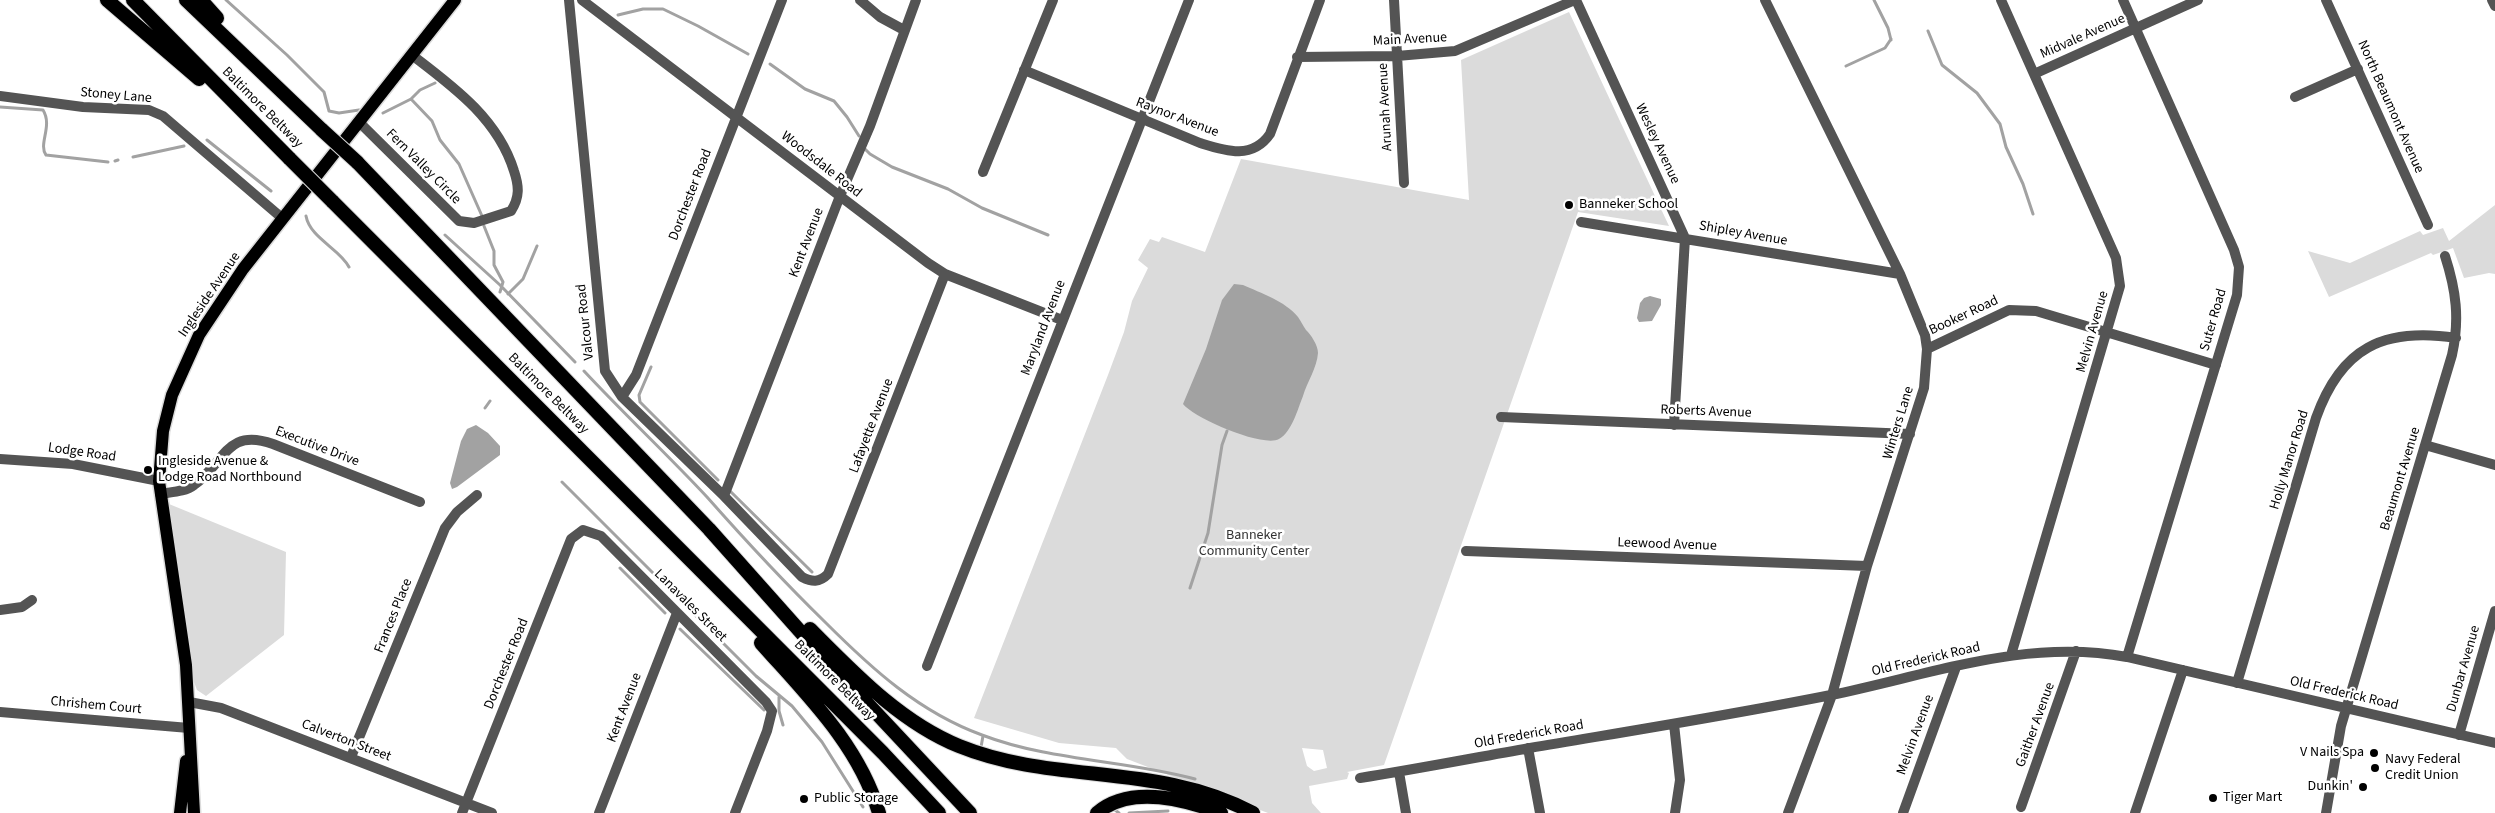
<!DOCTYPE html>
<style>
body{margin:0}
canvas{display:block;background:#fff}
</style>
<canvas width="2495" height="813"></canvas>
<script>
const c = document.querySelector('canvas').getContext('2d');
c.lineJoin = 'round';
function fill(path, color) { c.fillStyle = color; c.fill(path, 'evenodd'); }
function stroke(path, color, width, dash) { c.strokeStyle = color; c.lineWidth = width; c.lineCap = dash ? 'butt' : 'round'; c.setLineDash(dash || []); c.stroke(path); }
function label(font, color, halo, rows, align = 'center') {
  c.font = font + ' "Source Sans 3",sans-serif'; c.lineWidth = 5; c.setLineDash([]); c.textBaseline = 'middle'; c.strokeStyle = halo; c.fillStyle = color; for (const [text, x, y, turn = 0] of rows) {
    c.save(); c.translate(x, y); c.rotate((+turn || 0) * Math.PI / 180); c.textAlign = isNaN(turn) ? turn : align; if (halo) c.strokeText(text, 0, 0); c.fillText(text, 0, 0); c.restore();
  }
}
const green = new Path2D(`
 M1569,12L1669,226L1578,212L1384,765L1347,772L1349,773L1347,779L1309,786L1312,803L1321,813H1268L1127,759L1116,748L1059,743L974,718L1108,375L1124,332L1132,301L1148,268L1138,260L1150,239L1159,242L1162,237L1205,252L1241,159L1469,200L1461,60ZM1302,748L1323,750L1327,768L1314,771L1307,766Z
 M2495,205V274L2489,273L2464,278L2453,248L2433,255L2431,253L2329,297L2308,251L2350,263L2420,231L2423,235L2443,228L2449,241Z
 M169,504L286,552L284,635L206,696L197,690L194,682Z`);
const water = new Path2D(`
 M1234,284L1243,285C1261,293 1285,301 1298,317C1301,321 1303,326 1306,330C1311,335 1318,345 1318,353C1317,368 1307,382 1303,396C1298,408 1292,432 1279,439C1263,448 1194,418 1183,404L1206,349L1222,300Z
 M1650,296L1661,299V305L1652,321L1639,322L1637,318L1640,303L1644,298Z
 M476,425L488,433L500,446V455L457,487L452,489L450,483L461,441L467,429Z`);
const stream = new Path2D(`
 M226,0L287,55L324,92L329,111L339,113L359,110
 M1874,0L1888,28L1891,40
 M618,15L643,9H663L698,26L748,54
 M1928,31L1942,65L1977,93L2000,124L2006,147L2023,184L2033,214
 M770,64L805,89L834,101L847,117L859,136
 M1846,66L1885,48L1891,39
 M411,99L432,121L440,140L459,164L482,216
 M0,107L43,110C53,126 38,144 46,155L108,162
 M383,113L411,99L420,90L435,83
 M207,140L271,191
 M864,148L870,154L892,167L948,189L982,208L1048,235
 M133,157L184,146
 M115,161L118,160
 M306,216C310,238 340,249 349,267
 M484,226L494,251V265L503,282L500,292
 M445,235L500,285L575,362
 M508,294L523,279L537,246
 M651,367L639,395L640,402L718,480
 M584,371C624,414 667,454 707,497C745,540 784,582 825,622C872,669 919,712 982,735C1050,761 1125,760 1195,779
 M485,408L490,401
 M562,482L756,676L792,706L822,742L863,807
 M729,490L812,572
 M620,568L665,613
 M1190,588L1208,533L1222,445L1227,431
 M680,629L764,710
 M779,697V711L783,725
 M981,747L983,736
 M1115,810L1119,813
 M1129,813L1168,811`);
const minor = new Path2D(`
 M569,0L605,371L622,397L724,496L802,577C812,582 819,583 828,574L945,274
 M582,0L928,263L945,274L1062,320
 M860,0L880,17L904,30
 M1394,0L1404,183
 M1576,0L1685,238L1674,425
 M1765,0L1900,274L1925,335L1927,349L1924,388L1867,566L1832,695L1788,813
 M2001,0L2116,258L2120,286L2011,655
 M2123,0L2234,250L2239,267L2237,295L2127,657
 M2326,0L2428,225
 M2492,0L2495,6
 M1297,57L1397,56L1455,51L1575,0
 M1024,70L1200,143C1226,151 1252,160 1270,134L1320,0
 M2034,74L2198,0
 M0,96L83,107L149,110L163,116L282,218
 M2295,97L2358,69
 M359,122L459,221L474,223L511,211C520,197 519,186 514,171C498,119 454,87 412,55
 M983,172L1053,0
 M1581,222L1900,274
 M1927,349L2009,310L2036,311L2216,365
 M622,397L636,375L782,0
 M1501,417L1910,434
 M2425,445L2495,465
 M0,459L73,464L159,481
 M160,494C171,492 185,492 194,485C225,463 226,427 273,444L420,502
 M724,496L840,196L870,126L916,0
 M1466,551L1867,566
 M0,610L22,607L32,600
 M927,666L1189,0
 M2237,683L2316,418C2341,348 2383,327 2456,338
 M189,702L221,708L492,813
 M0,712L189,728
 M1674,724L1680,780L1675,813
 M2459,735L2495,611
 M1528,748L1540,813
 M351,757L445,528L457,512L477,495
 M1399,772L1406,813
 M1360,778C1417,769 1473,758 1530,748C1630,731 1731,715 1831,695C1930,675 2024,638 2127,657L2495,743
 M2021,807L2076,651
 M462,813L571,539L583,530L601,536L766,702L772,711L767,731L735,813
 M599,813L677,613
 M1903,813L1956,667
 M2135,813L2183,670
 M2326,813L2341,726L2452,355C2460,319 2456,290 2445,256`);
const major = new Path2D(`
 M180,813L186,761
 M194,813L186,665L159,481L163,431L172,395L199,335L243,269L455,0`);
const highway = new Path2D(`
 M107,0L199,79
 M133,0L290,159
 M186,0L322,130
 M201,0L217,18
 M357,162L709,529L806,638L970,813
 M332,201L883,753L939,813
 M810,629C854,673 900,722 959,746C1055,785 1158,762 1253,813
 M761,643C807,695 859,745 879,813
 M1097,813C1130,785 1184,799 1221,813`);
const highwayBridge = new Path2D(`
 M322,130L357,162
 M290,159L332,201`);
const markers = [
 [1569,205,5,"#000"],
 [148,470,5,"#000"],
 [2374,753,5,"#000"],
 [2375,768,5,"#000"],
 [2363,787,5,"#000"],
 [2213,798,5,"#000"],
 [804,799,5,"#000"]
];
const streetNames = [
 ["Midvale Avenue",2083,37,-24],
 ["Main Avenue",1410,40,-3],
 ["Stoney Lane",116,96,5],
 ["Arunah Avenue",1386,107,-93],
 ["North Beaumont Avenue",2390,107,66],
 ["Baltimore Beltway",262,108,45],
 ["Raynor Avenue",1177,118,21],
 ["Wesley Avenue",1657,144,65],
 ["Woodsdale Road",821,165,38],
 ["Fern Valley Circle",423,167,45],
 ["Dorchester Road",691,195,-69],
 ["Shipley Avenue",1743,234,10],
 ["Kent Avenue",807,243,-69],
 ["Ingleside Avenue",210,295,-56],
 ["Booker Road",1964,316,-25],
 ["Suter Road",2214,320,-74],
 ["Valcour Road",586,322,-96],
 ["Maryland Avenue",1044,328,-69],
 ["Melvin Avenue",2093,332,-74],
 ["Baltimore Beltway",548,394,45],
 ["Roberts Avenue",1706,412,2],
 ["Winters Lane",1899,423,-73],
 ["Lafayette Avenue",872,426,-69],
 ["Executive Drive",317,447,21],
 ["Lodge Road",82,453,8],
 ["Holly Manor Road",2290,460,-73],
 ["Beaumont Avenue",2401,479,-73],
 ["Leewood Avenue",1667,545,2],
 ["Lanavales Street",690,606,45],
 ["Frances Place",394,616,-68],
 ["Old Frederick Road",1926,660,-13],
 ["Dorchester Road",507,664,-68],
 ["Dunbar Avenue",2464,669,-74],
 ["Baltimore Beltway",834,681,45],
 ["Old Frederick Road",2344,694,13],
 ["Chrishem Court",96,706,5],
 ["Kent Avenue",625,708,-69],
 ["Gaither Avenue",2036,725,-70],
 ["Old Frederick Road",1529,735,-10],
 ["Melvin Avenue",1916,735,-70],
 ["Calverton Street",346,741,21]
];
const poiNames = [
 ["Banneker School",1579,205],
 ["Ingleside Avenue &",158,462],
 ["Lodge Road Northbound",158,478],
 ["V Nails Spa",2364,753,"right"],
 ["Navy Federal",2385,760],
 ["Credit Union",2385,776],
 ["Dunkin'",2353,787,"right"],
 ["Tiger Mart",2223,798],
 ["Public Storage",814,799]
];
const parkNames = [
 ["Banneker",1254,536],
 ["Community Center",1254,552]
];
fill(green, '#dbdbdb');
fill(water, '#a2a2a2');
stroke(stream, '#a2a2a2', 3);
stroke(major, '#dbdbdb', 15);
stroke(highway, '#dbdbdb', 16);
stroke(minor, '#545454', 10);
stroke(major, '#000', 12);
stroke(highway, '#000', 14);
stroke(highwayBridge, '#dbdbdb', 16, []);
stroke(highwayBridge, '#000', 14);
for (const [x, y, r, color] of markers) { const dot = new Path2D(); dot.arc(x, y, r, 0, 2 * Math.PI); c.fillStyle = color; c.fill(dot); stroke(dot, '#fff', 2); }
label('14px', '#000', '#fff', streetNames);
label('14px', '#000', '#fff', poiNames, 'left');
label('14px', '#323232', '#fff', parkNames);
</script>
